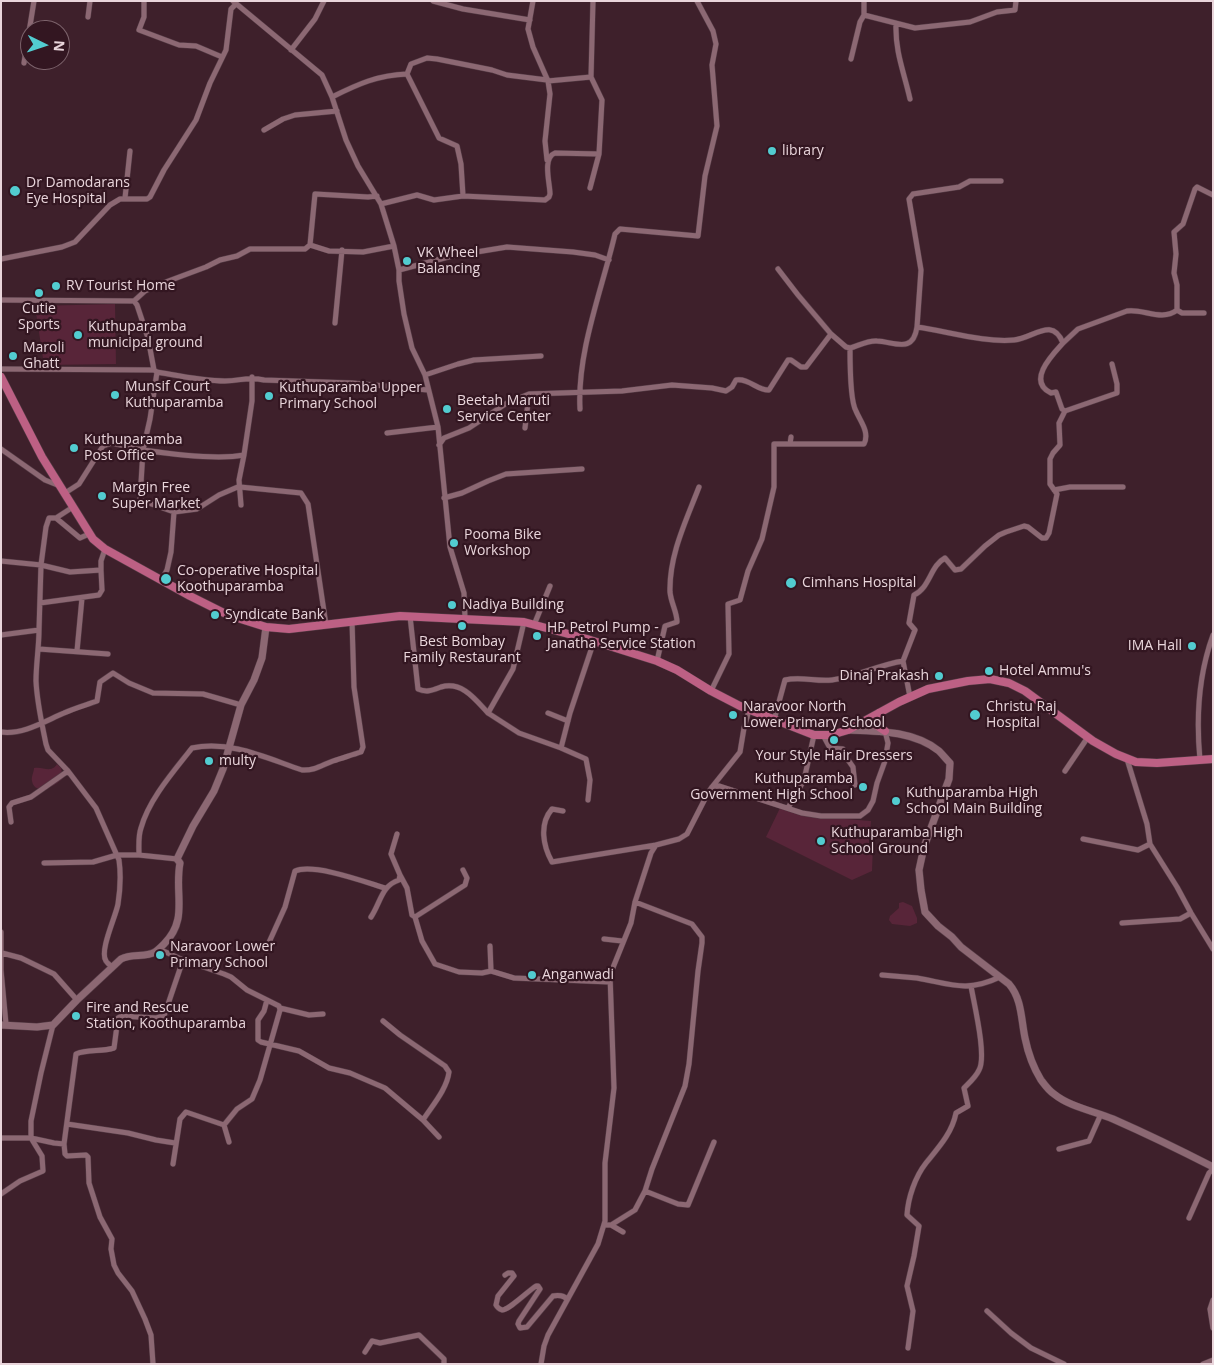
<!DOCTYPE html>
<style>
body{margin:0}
#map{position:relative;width:1214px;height:1365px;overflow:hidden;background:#3e202b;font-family:"Open Sans",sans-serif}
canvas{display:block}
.frame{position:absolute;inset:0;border:2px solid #e9d5db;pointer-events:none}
.north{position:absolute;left:20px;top:20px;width:50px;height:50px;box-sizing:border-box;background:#331621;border:1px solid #7c626b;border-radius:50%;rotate:94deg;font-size:14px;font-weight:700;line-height:20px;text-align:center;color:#e9d5db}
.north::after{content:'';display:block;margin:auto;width:18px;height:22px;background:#52ccd0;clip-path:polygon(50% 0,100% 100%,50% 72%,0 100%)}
</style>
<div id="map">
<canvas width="1214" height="1365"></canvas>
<div class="frame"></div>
<div class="north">N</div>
</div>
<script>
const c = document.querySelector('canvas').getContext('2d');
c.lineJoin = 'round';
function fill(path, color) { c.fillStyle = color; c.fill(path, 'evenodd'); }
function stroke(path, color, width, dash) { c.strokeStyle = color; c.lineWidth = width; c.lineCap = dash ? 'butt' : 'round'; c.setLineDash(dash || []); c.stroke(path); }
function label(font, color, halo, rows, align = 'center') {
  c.font = font + ' "Open Sans",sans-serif'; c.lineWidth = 4.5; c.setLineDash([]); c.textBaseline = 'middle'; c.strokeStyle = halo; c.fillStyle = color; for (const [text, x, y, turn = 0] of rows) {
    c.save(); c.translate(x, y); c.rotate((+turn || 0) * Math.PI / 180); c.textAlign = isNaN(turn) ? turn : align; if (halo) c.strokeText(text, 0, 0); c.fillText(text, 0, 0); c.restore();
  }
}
const green = new Path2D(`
 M115,304L116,364L44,365L35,306Z
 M57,764L61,768L63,778C57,785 35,797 32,781C31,777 34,772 34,768C43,766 51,774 57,764Z
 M780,808L807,816L871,821L869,844H873L872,871L852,880L766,837Z
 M903,902L912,906L917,918V923L910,926L892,924L889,920L890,916L899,908V903Z`);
const minor = new Path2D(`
 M144,1V17L139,30L179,45L196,46L222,57
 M233,1L322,75L332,97L346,140L358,166L381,204L394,246L399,270V281L404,314L412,348L425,375L438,427L450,547L464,593L465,618
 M433,1L463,9L530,20
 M533,1L528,29L533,47L548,81L550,94L545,141L547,160
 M864,1V15L915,28L970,22L997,12L1015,10L1016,1
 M88,17L90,1
 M896,24C895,52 904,72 910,99
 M291,50L315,19L324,1
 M851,59L860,22L864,15
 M24,63L34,1
 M407,74L439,138L457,146L461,164L463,196
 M548,81L591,77
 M332,97C358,84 378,75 407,74L411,64L427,58L437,59L492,70L507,75L547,80
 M264,130L283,119L295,115L337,111
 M590,188L599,154
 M125,198L130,151
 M381,204L417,195L434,200L463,196L545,200L549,197L550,194C550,183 542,158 555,153L599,154L602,100L591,77L593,1
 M310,245L315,194L368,197L377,196
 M1,259L62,247L75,242L110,205L120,199H147L150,197L164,170L196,120L210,83L226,50L231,9L236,4
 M778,269L798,295L831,334
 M399,270L452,256L507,247L573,252L595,255L609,260
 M1,300L134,301L137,305L148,338L154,370L157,372C180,376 202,381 225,381C241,381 247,376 264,380L352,383L428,390
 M134,301L145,291L155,286L206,267L220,260L237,256L250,249H305L310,245L329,251L363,252L394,246
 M1177,310L1182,313H1204
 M335,323L342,250
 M917,327L921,270L909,199L913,194L959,187L970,181H1001
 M1,369L154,370
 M425,375L458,364L474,360L541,356
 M580,409C577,351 602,290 615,234L620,229L698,236L705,176L717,126L712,65L716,44L713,31L697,1
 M1065,411L1117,393V384L1112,364
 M525,428L529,394
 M387,433L438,427
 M790,444L791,437
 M439,445L444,438L469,428L507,403L529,394L622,391L672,385L712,388L726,391L732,387L736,380C749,378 758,391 769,390L788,360H791L801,367H806L831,334L846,347L850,348C858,346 868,340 877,341C895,342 913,354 917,327C946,331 986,343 1014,340C1034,338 1052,316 1063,343L1078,329L1127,311C1142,308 1162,322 1177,310V285L1174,273L1176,254L1174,232L1183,224L1195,189L1197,187L1213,195
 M1,449L45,480L60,486
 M244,455L252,401V377
 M240,487L301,493L308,504L326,625
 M1054,490L1070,487H1123
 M65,493L79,484L103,446L112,443L143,450L150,419L157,372
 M444,498L462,493L488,481L506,474L582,469
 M174,512L140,500L143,450C170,454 218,460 244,455L239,480L241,505
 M56,518L80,538L89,534
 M1,561L41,565L70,572L101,570V561L105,549
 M161,581L167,570L171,552L174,512L197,509L219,495L240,486
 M40,603L99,595L102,590L101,570
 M410,616L418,689C427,693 433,690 441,687C462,681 475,699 488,713L513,669L524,622
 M534,625L550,586
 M39,630C39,647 36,664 36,681C37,703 42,724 46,744L48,750L68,771L96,808L119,860C121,874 120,891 118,904C116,916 99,951 106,961C106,962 111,966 112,967
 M1,635L39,630L41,565L46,527L49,518H56L73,507
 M39,649L108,654
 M77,651L82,598
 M657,661L665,626L677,622C677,612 671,603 670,592C669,555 686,521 699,487
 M711,691L729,654L728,604L740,600L748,571L762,539L774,487V444H864C870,432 860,421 856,411C850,401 850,362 850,348
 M910,697L903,661L915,630L909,623L914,595C930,588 930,566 945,558L955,570L961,569L985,546L999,535L1006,532L1024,526L1028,527L1042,538H1046L1049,533L1057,494L1050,484V459L1053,453L1060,445L1059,423L1065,411L1062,409L1056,392L1051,393C1026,381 1053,354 1063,343
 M488,713L519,733L561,748L586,759L590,780L588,800
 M548,713L568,721
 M774,720L785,680C801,676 816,682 832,680C856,677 878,665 903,661
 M1,732C23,735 45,721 64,713C75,708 86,705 97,701L100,682L113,673L129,683L153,693L203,694L241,705
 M823,735L830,748L843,749L846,757L853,767L855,785
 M561,748L570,713L594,641
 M1127,759L1147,824L1150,844L1177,887L1191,913L1213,949
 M1200,760C1196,718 1198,676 1213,635
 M1065,771L1088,737
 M712,787L740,752L744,728L749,710
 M788,808L804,780L814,735
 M563,811L552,809C539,824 543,846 552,862L656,845
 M11,822L9,807L12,803L31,797L68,771
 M397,834L391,854L400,875
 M1083,839L1138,850L1150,844
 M139,855L177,859
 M44,863L93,862L117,855H139C139,847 138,836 141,828C149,799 174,771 192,748C230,740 266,758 302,770C314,771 322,765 333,761C342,758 352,755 361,752L363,747L354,687L352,621
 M371,917C381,902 381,886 399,880L400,875L407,888L412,915L415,917L422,941L435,964L459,972L482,973L491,971L514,978L610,982
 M415,917L465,885L467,878L463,870
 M1122,923L1180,919L1191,913
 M1,932V970L6,1024
 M604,939L622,941
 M490,946L491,971
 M159,949L183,960L224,974L231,977L247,990L267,1000L264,1011L258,1020V1040L261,1042L299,1051L329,1068L350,1073L385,1088L423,1120L439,1137
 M266,949L285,907L295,871C314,863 365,882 385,888
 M2,953L21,958L54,974L77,1000
 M882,975C894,976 905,977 917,978C951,984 966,993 1000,977
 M280,1008L309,1015L323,1014
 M383,1021L400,1035L445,1066L449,1072C447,1089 432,1106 423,1120
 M67,1124L128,1133L156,1140L175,1143
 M224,1125L237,1109L252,1099L260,1080L280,1010L279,1006L267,1000
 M224,1125L229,1142
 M1,1138H31L54,1143L64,1144
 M1059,1149L1089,1141L1101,1114
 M173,1164L180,1119L186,1112L224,1125
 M645,1191L678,1204L688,1205L714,1142
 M1,1194L20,1181L43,1171L42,1156L31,1138V1121L41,1073L53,1025
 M1189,1218L1209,1173L1213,1169
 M604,1225H611L635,1210L645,1191L652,1169L685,1086L689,1064L698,971L702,943V937L692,924L635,902
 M611,1225L623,1232
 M505,1275L508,1273H512L514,1276L498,1296L496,1305C497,1307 499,1309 502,1310C509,1310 528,1291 536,1286H538L540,1289L519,1321L518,1324L520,1328L527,1327L553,1296C557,1295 565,1295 567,1300
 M1213,1300L1210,1309L1213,1328
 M987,1311L1011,1333L1031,1348L1064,1364
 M908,1348L913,1311L907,1286L914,1256L919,1226L907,1215C908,1198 915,1177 926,1163C939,1147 952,1133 956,1113L968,1106L964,1088C969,1083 976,1077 979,1070C987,1056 974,1004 971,986
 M365,1352L372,1341L380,1343L419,1335L444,1359V1364
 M153,1364L151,1335L145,1319L132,1291L118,1273L114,1265L111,1249L112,1239L100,1217L89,1183L88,1157L86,1155L67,1156L65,1154L64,1144L76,1054C88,1049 101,1052 114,1048L118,1018L121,1016L156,1018L164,1016L183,960
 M541,1364L544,1346L548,1335L598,1244L605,1221V1163L614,1088L610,975L631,923L635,902L651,853L656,845L679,839L687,834L708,793L712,787L719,786L802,813L821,816H860L868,810L873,801L877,783L885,761L888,743L885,731
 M1203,1364L1213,1360`);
const secondary = new Path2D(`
 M848,730C879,731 914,731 939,751C943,755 947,760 950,763L949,779L924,847L919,870L921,890L925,912L938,926L952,937L961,947L1009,984C1022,999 1021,1019 1025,1038C1028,1053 1033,1067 1041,1080C1044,1084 1049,1091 1054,1094C1070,1107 1094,1111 1113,1119C1147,1134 1180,1150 1213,1167
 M1,1025L37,1027L53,1025L77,1000L121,959C132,953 145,958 155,952C158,950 161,947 164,944C189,919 174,894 180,863L177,859L193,826L214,791L223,769L241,705L254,680L262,658L266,627`);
const primary = new Path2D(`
 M1,377L42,457L93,539L105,549L190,596L228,615L266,627L289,629L400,616L524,622L587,639L657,661L677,670L711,691L740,706L814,735H831L848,730L899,702L928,689L968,681L990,679L1009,683L1025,691L1093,741L1116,754L1136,762L1157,763L1213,759
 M879,713L875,720L876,725L885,731`);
const markers = [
 [772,151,5,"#52ccd0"],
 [15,191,6,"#52ccd0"],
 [407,261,5,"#52ccd0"],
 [56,286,5,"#52ccd0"],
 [39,293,5,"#52ccd0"],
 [78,335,5,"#52ccd0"],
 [13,356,5,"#52ccd0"],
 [115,395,5,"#52ccd0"],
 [269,396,5,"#52ccd0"],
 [447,409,5,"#52ccd0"],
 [74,448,5,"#52ccd0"],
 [102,496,5,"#52ccd0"],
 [454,543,5,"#52ccd0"],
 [166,579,6,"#52ccd0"],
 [791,583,6,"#52ccd0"],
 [452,605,5,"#52ccd0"],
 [215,615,5,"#52ccd0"],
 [462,626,5,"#52ccd0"],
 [537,636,5,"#52ccd0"],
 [1192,646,5,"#52ccd0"],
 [989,671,5,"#52ccd0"],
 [939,676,5,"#52ccd0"],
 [733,715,5,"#52ccd0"],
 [975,715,6,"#52ccd0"],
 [834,740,5,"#52ccd0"],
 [209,761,5,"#52ccd0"],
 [863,787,5,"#52ccd0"],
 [896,801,5,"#52ccd0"],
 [821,841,5,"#52ccd0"],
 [160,955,5,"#52ccd0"],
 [532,975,5,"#52ccd0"],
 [76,1016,5,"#52ccd0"]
];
const poiNames = [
 ["library",782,151],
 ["Dr Damodarans",26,183],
 ["Eye Hospital",26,199],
 ["VK Wheel",417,253],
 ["Balancing",417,269],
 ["RV Tourist Home",66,286],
 ["Cutie",39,309,"center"],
 ["Sports",39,325,"center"],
 ["Kuthuparamba",88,327],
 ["municipal ground",88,343],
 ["Maroli",23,348],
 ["Ghatt",23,364],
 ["Munsif Court",125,387],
 ["Kuthuparamba",125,403],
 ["Kuthuparamba Upper",279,388],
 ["Primary School",279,404],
 ["Beetah Maruti",457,401],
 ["Service Center",457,417],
 ["Kuthuparamba",84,440],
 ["Post Office",84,456],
 ["Margin Free",112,488],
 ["Super Market",112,504],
 ["Pooma Bike",464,535],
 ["Workshop",464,551],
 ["Co-operative Hospital",177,571],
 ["Koothuparamba",177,587],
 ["Cimhans Hospital",802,583],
 ["Nadiya Building",462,605],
 ["Syndicate Bank",225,615],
 ["HP Petrol Pump -",547,628],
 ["Janatha Service Station",547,644],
 ["Best Bombay",462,642,"center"],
 ["Family Restaurant",462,658,"center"],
 ["IMA Hall",1182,646,"right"],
 ["Hotel Ammu's",999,671],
 ["Dinaj Prakash",929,676,"right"],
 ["Naravoor North",743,707],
 ["Lower Primary School",743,723],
 ["Christu Raj",986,707],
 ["Hospital",986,723],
 ["Your Style Hair Dressers",834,756,"center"],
 ["multy",219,761],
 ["Kuthuparamba",853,779,"right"],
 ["Government High School",853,795,"right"],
 ["Kuthuparamba High",906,793],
 ["School Main Building",906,809],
 ["Kuthuparamba High",831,833],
 ["School Ground",831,849],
 ["Naravoor Lower",170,947],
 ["Primary School",170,963],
 ["Anganwadi",542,975],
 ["Fire and Rescue",86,1008],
 ["Station, Koothuparamba",86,1024]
];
fill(green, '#582539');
stroke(minor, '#563d47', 6);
stroke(secondary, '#563d47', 8);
stroke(primary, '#563d47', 9);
stroke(minor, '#8c6873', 5);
stroke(secondary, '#8c6873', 7);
stroke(primary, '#bd6084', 8);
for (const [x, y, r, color] of markers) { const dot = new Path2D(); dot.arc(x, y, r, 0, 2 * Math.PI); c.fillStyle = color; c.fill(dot); stroke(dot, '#331621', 2); }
label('14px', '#e9d5db', '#331621', poiNames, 'left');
</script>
